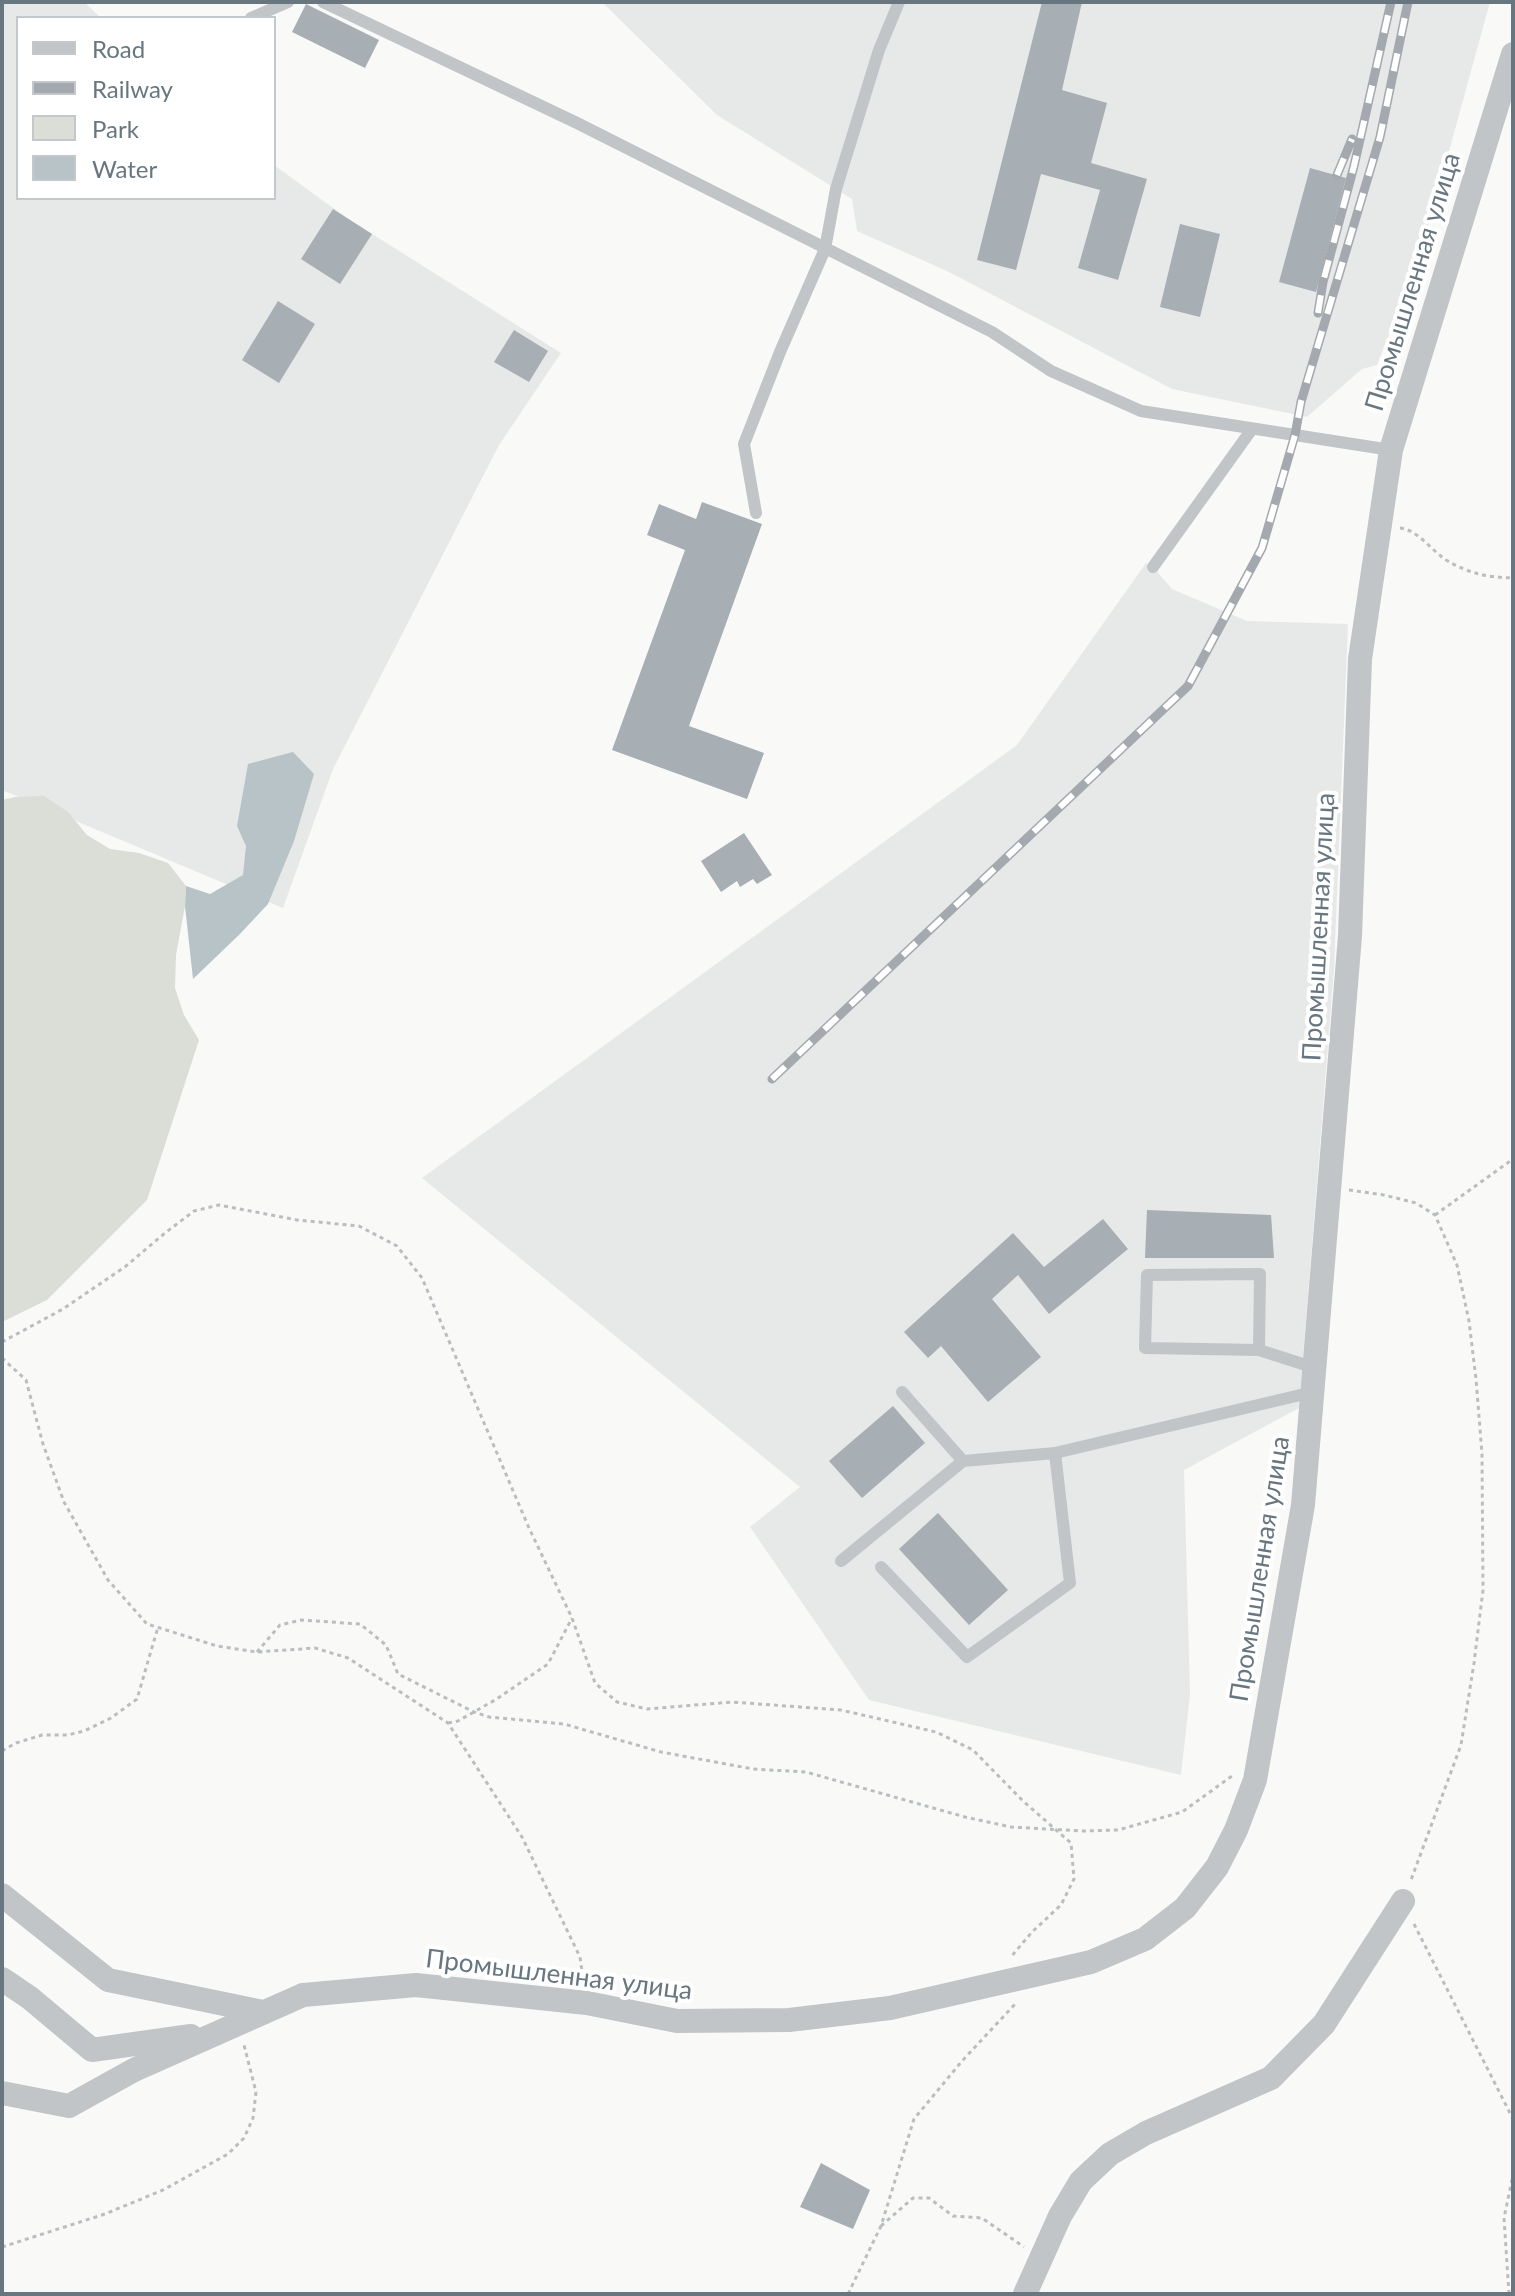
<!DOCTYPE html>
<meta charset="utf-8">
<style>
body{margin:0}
#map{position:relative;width:1515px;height:2296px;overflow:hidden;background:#f9f9f8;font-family:Lato,sans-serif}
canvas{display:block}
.frame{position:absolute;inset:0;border:4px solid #67767f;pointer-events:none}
.legend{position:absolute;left:16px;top:16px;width:260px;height:184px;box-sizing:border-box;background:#fff;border:2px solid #c2c8cc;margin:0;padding:10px 14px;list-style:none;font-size:24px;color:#67767f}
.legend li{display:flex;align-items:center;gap:16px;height:40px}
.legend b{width:40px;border:2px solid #c2c8cc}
</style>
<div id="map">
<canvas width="1515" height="2296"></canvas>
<div class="frame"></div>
<ul class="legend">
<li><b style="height:10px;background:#c1c5c8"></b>Road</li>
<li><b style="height:10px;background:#a3a9ae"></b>Railway</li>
<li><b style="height:22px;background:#daded7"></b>Park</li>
<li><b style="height:22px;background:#b8c3c7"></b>Water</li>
</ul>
</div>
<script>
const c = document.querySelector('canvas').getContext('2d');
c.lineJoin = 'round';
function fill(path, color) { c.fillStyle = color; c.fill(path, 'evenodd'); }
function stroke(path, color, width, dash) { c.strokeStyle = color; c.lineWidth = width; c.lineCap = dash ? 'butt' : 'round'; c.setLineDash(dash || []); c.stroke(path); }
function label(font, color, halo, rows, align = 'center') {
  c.font = font + ' Lato,sans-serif'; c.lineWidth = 8; c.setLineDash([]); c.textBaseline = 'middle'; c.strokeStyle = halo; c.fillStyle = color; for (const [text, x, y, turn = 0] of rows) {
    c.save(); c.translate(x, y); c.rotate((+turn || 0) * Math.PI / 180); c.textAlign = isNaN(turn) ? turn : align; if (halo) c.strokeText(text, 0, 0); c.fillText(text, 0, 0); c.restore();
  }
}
const built = new Path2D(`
 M2,2H84L101,18H18V198H274V165L347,218L561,353L499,445L333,769L283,908L2,790Z
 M602,2H1490L1420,257L1377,365L1362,369L1307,417L1172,389L947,271L857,231L852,199L717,115Z
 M1146,563L1153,567L1172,589L1247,621L1348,624L1334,969L1299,1408L1184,1470L1190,1694L1181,1775L869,1700L750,1527L800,1487L422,1178L1017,745Z`);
const green = new Path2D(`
 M44,796L68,812L87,835L110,849L139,853L168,863L186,886L185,906L176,955L175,988L184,1015L199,1040L147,1200L47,1300L2,1322V800L15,797Z`);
const water = new Path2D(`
 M293,752L314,774L294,841L268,904L240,934L193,979L185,906L186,886L210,894L243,875L246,846L237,826L248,764Z`);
const building = new Path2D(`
 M1042,2H1082L1062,90L1107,103L1091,163L1147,179L1118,280L1078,268L1100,190L1041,174L1016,270L977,260Z
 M306,4L379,40L365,68L292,32Z
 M1310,168L1346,178L1316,292L1279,282Z
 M333,209L372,234L340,284L301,259Z
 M1180,224L1220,234L1200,317L1160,307Z
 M278,301L315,324L279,383L242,360Z
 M514,330L548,351L529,382L494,362Z
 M702,502L762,524L689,726L764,753L747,799L612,750L685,550L647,535L659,504L696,519Z
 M744,833L772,875L757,884L753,879L740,887L737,881L721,892L701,861Z
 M1147,1210L1271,1215L1274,1258H1145Z
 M1103,1219L1128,1249L1049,1314L1018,1275L992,1299L1041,1357L988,1402L941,1346L928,1358L904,1332L1013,1233L1044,1267Z
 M893,1406L925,1443L862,1498L829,1461Z
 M938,1513L1008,1590L969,1625L899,1549Z
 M821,2163L870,2190L853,2229L800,2207Z`);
const path = new Path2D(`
 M1400,528C1418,530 1431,550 1446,560C1470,574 1486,577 1513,578
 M1349,1190L1384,1195L1416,1203L1435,1215L1457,1265L1469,1321L1476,1379L1482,1454L1483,1590L1474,1663L1461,1745L1411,1880
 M1435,1215L1513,1159
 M2,1342L63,1309L126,1266L165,1233L194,1211L219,1205L297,1220L359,1226L397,1246L422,1278L529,1528L572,1618L595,1683L617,1702L647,1709L732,1702L841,1710L936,1732L973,1750L1023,1801L1071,1843L1074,1879L1061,1905L1032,1932L1010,1958
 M2,1358L26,1380L43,1444L64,1502L108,1580L147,1624L217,1646L257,1652L315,1648L348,1658L448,1723L522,1837L580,1957L583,1979
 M257,1652L280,1625L301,1620L360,1624L386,1645L398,1674L474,1712L489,1717L564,1724L661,1752L753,1769L806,1772L965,1817L1011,1827L1082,1831L1118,1830L1182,1812L1232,1776
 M448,1723L458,1721L495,1700L548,1664L572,1618
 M2,1751L16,1743L42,1735H68L84,1731L111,1718L137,1699L158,1627
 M1414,1924L1513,2119
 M881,2226L913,2198H929L953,2216L982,2218L1024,2247
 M2,2247L105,2214L163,2190L228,2154L244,2138L253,2118L256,2092L244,2045
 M848,2294L881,2226L914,2119L962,2061L1017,2002
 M1509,2294L1504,2218L1513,2175`);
const service = new Path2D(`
 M323,2L577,123L992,332L1051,371L1141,411L1391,450
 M251,18L288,2
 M756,513L744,444L780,352L825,249L836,189L879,50L899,2
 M1153,567L1252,429
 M1259,1350L1260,1274L1147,1275L1145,1348L1259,1350L1315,1368
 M902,1392L963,1461L1055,1453L1313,1392
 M841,1561L963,1461
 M881,1567L967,1657L1070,1583L1055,1453`);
const minor = new Path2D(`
 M2,1895L108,1980L263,2012
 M2,1979L30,1998L92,2050L191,2036
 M2,2093L69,2106L134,2070L303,1995L416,1985L587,2003L677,2021L789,2020L890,2008L1091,1962L1145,1939L1185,1908L1217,1867L1236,1830L1255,1780L1303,1505L1350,936L1360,659L1391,450L1513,54
 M1025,2294L1060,2216L1081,2181L1110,2154L1146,2133L1271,2078L1324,2024L1403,1901`);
const rail = new Path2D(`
 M1337,175L1352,139
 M1318,313L1323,282L1354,166L1391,2
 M772,1079L1188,686L1262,548L1295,435L1301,402L1380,137L1408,2`);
const streetNames = [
 ["Промышленная улица",1413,282,-73],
 ["Промышленная улица",1319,927,-87],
 ["Промышленная улица",1260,1569,-81],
 ["Промышленная улица",559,1975,7]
];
fill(built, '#e7e8e8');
fill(green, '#daded7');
fill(water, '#b8c3c7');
fill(building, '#a7aeb4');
stroke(path, '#bbbec0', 3, [4, 4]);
stroke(service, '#c1c5c8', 12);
stroke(minor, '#c1c5c8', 24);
stroke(rail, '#a3a9ae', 9);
stroke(rail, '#fff', 6, [18]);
label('26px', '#67767f', '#fff', streetNames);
</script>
